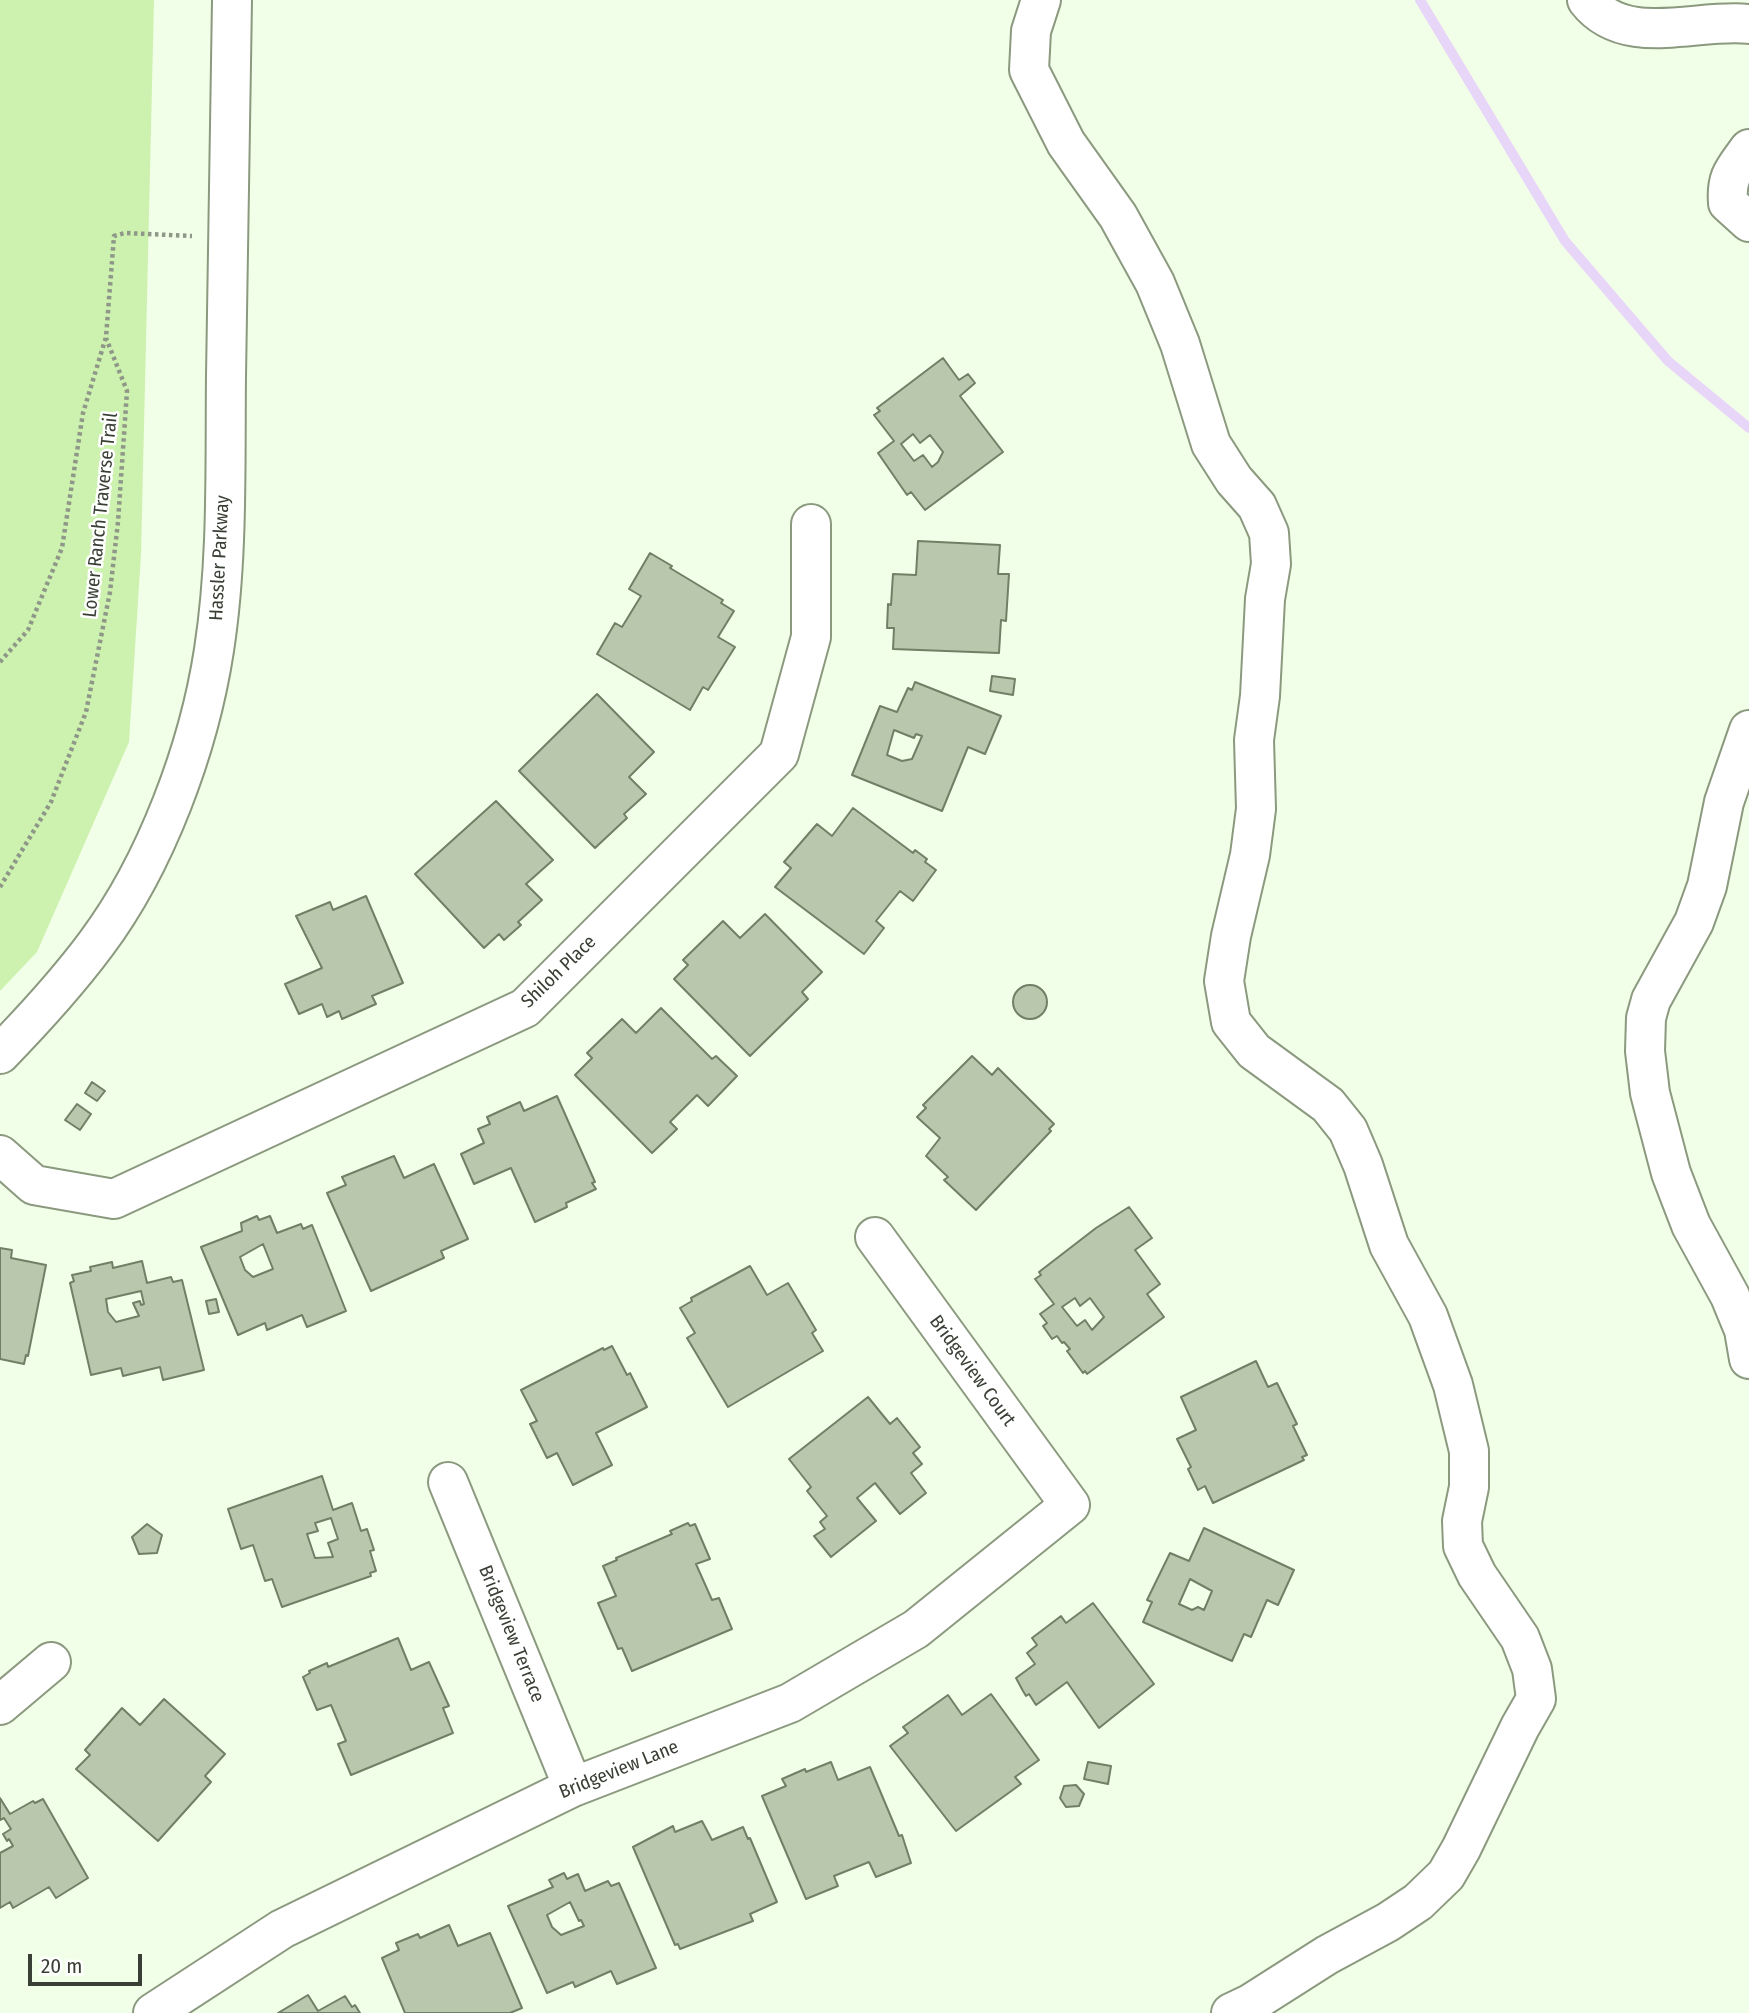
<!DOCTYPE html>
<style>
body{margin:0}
#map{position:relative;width:1749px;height:2013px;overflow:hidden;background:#f2ffe8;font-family:"Fira Sans Condensed",sans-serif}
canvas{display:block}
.scale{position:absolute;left:28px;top:1954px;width:114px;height:32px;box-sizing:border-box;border:4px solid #393f34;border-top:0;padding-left:9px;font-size:21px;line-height:24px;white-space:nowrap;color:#393f34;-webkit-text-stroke:5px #fff;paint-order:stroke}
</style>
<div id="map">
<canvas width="1749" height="2013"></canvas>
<div class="scale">20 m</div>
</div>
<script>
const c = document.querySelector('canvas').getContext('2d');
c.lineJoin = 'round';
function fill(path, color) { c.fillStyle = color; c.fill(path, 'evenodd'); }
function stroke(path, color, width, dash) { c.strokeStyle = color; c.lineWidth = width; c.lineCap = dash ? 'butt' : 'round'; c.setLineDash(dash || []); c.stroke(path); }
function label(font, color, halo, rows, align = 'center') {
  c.font = font + ' "Fira Sans Condensed",sans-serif'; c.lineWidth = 5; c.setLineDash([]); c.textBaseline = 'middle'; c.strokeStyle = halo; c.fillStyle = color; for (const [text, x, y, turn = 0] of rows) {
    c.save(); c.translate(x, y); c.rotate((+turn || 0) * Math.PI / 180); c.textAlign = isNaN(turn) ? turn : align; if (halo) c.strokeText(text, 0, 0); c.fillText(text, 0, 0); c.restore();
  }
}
const green = new Path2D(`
 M0,0H154L141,554L129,742L37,952L0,991Z`);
const stream = new Path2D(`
 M1420,0L1565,241L1668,361L1749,428`);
const building = new Path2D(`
 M943,358L959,380L968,374L975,383L960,396L1003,452L925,510L911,492L907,495L878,453L894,441L874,415L880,411L877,408ZM913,434L920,443L930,435L943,452L938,462L932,467L923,455L914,461L901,444Z
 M918,541L1000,545L998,574H1009L1006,621L1001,620L999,653L893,649L894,628H887L888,604L891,605L893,574L916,575Z
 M650,553L672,566L670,568L723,600L721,603L734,611L718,637L735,647L708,690L703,687L690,710L597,654L615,623L622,627L641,596L629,589Z
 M992,676L1015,679L1013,695L990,691Z
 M915,682L1001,716L985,754L968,747L942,811L852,775L880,706L897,712L908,688L912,690ZM894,730L914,738L916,734L922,736L912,759L902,761L887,755Z
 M597,694L654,752L629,777L646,794L624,814L627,818L595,848L519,771Z
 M496,801L553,860L526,884L542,900L518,922L521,925L504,940L499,934L484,948L415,874Z
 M853,808L913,853L915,850L927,859L925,862L936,870L913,901L900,891L876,921L884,928L864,954L775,887L791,868L784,862L817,824L832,836Z
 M366,896L403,983L372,996L376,1004L342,1019L339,1011L327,1017L322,1004L299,1014L285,984L322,968L296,916L330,902L333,910Z
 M765,914L822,972L802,992L808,999L750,1056L674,979L688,965L683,960L723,921L740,938Z
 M1013 1002a17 17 0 1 1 34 0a17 17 0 1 1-34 0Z
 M661,1008L712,1059L716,1056L737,1076L708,1106L697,1095L670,1122L677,1129L652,1153L575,1075L592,1058L587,1053L622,1019L636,1033Z
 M972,1056L992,1075L998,1068L1054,1124L1049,1129L1051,1131L976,1210L944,1180L948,1177L926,1156L940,1138L917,1117L926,1108L923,1105Z
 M92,1082L105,1091L97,1101L85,1093Z
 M557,1096L595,1182L592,1183L596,1189L566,1203L567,1207L535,1222L511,1168L474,1184L461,1154L484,1143L478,1129L490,1124L487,1117L520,1102L524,1111Z
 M77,1104L91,1114L80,1130L65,1120Z
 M394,1156L404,1178L434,1164L468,1239L441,1251L444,1258L371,1291L327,1193L346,1185L342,1177Z
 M1129,1207L1152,1238L1135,1250L1160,1284L1147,1294L1164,1317L1087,1374L1085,1371L1083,1373L1067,1351L1070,1349L1064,1342L1062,1343L1057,1336L1052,1339L1043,1326L1047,1323L1040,1314L1054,1304L1035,1279L1041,1275L1039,1272L1096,1228ZM1075,1298L1080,1306L1090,1298L1104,1317L1092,1330L1085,1320L1077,1326L1062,1307Z
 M257,1216L259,1220L270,1216L277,1233L301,1224L303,1229L312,1225L346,1311L307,1327L302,1315L267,1330L265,1323L238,1335L201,1247L242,1231L241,1223ZM263,1244L273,1269L253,1277L245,1270L240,1257Z
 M0,1248L12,1250L11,1258L46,1265L28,1356L26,1355L24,1364L0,1359Z
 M142,1261L147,1283L171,1277L173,1282L182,1280L204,1370L163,1380L160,1367L123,1376L121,1368L91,1375L70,1283L74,1281L72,1275L91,1271L90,1267L112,1262L113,1268ZM141,1291L144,1304L141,1305L140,1301L133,1303L139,1316L116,1322L108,1312L106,1299Z
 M750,1266L767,1295L788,1283L816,1330L812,1333L823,1351L728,1407L687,1338L695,1333L680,1308L692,1301L691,1298Z
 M216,1299L219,1312L209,1314L206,1301Z
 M612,1346L627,1375L630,1373L647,1407L596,1433L612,1465L573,1485L557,1453L547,1458L530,1424L537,1421L521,1390L603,1348L604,1350Z
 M1256,1361L1268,1387L1277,1383L1297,1424L1293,1426L1307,1455L1302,1457L1304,1460L1213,1503L1205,1486L1198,1490L1188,1469L1191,1467L1177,1439L1196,1430L1181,1397Z
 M868,1397L890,1424L897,1418L920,1447L913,1453L922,1464L911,1473L926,1493L900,1514L875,1483L857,1498L876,1521L831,1557L814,1536L825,1529L820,1522L827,1516L807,1491L811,1487L789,1459Z
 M322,1476L333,1510L352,1503L361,1531L367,1529L374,1550L370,1551L376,1571L370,1573L371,1576L282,1607L272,1579L265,1581L253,1545L241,1549L228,1509ZM331,1518L338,1539L328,1543L333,1557L315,1558L307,1534L318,1531L315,1523Z
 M688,1523L690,1526L695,1524L710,1559L696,1564L712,1600L719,1598L732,1629L632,1671L622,1648L618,1649L598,1603L616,1596L603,1566L617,1560L616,1558L672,1534L670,1531Z
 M147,1524L162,1535L157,1553L139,1554L132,1537Z
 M1204,1528L1294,1570L1278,1605L1267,1600L1251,1637L1244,1634L1232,1661L1143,1622L1152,1602L1147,1600L1170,1553L1189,1561ZM1190,1579L1212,1591L1204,1610L1198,1607L1192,1610L1179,1604Z
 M1093,1603L1154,1684L1099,1728L1067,1682L1036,1705L1029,1694L1026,1696L1023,1691L1016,1678L1035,1664L1027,1653L1037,1645L1032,1638L1061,1616L1066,1623Z
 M398,1638L411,1670L429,1662L449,1706L443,1708L453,1733L351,1775L338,1744L346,1741L331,1705L317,1710L303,1677L310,1673L309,1671L327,1663L328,1667Z
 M991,1694L1039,1760L1015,1777L1021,1784L956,1831L890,1746L908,1733L903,1727L948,1695L962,1715Z
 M164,1699L225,1754L205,1776L211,1782L158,1841L76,1769L90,1755L85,1750L122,1708L140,1725Z
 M831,1762L838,1780L870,1767L899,1836L902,1835L911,1863L876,1877L869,1862L834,1876L838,1886L806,1899L762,1796L786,1786L782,1779L805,1769L806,1772Z
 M1088,1762L1111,1766L1108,1784L1084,1779Z
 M1076,1785L1084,1794L1079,1806L1066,1807L1060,1798L1064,1786Z
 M0,1798L10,1814L33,1801L35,1803L43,1799L88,1878L56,1898L49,1887L13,1908L10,1902L0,1908V1853L13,1846L9,1839L7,1841L3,1834L11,1829L4,1818L0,1820Z
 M702,1821L712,1840L743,1827L748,1839L750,1838L777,1902L750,1914L753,1921L680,1949L678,1944L675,1945L633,1847L673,1826L675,1832Z
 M564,1873L567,1879L578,1874L585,1891L608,1881L611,1886L619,1883L656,1968L617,1984L611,1971L575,1987L573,1982L547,1993L508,1906L553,1887L549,1880ZM570,1902L579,1921L581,1920L584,1926L561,1935L552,1927L547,1915Z
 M449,1925L458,1946L490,1933L522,2008L510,2013H405L382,1958L399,1950L396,1943L418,1934L420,1938Z
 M308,1995L318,2011L345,1996L352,2007L355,2005L360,2013H278Z`);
const path = new Path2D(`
 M0,662L28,630L62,548L83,413L106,337L114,236L125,233L192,236
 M0,887L51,802L86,712L110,592L118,522L127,391L106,338`);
const minor = new Path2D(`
 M1041,0L1031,31L1029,70L1066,143L1118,216L1155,283L1180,344L1211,444L1234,480L1257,506L1269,533L1271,564L1265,599L1260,696L1254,740L1256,809L1250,855L1231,936L1224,981L1231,1022L1254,1051L1328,1105L1348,1130L1363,1165L1389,1245L1428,1316L1453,1385L1469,1451V1487L1462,1521L1463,1546L1477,1575L1520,1638L1532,1669L1536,1699L1520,1727L1461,1849L1446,1875L1418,1902L1388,1922L1327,1955L1250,2004L1231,2013
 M1587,0C1625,49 1697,18 1749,24
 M1749,149C1734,170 1726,176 1728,203L1749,222
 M1749,730L1724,802L1707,886L1694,922L1651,1000L1646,1018L1645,1051L1650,1093L1671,1173L1691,1225L1730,1296L1744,1330L1749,1359
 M0,1054C34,1019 67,983 96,944C156,864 199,748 214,650C228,560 225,467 226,376C228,250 230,125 232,0
 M0,1155L34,1185L114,1199L525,1008L779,754L811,637V524
 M448,1482L573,1787
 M0,1705L51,1662
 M153,2013L282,1929L573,1787L790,1703L916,1629L1070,1505L875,1237`);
const streetNames = [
 ["Lower Ranch Traverse Trail",101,515,-84],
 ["Hassler Parkway",220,558,-87],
 ["Shiloh Place",559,972,-44],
 ["Bridgeview Court",972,1371,54],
 ["Bridgeview Terrace",511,1634,68],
 ["Bridgeview Lane",619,1770,-22]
];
fill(green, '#cdf1ae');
stroke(stream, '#e8d6f9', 10);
fill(building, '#b9c8ac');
stroke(building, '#717f66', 2);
stroke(minor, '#8b997f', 42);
stroke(path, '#8f9888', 4.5, [3.5, 3.5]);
stroke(minor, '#fff', 38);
label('19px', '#393f34', '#fff', streetNames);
</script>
